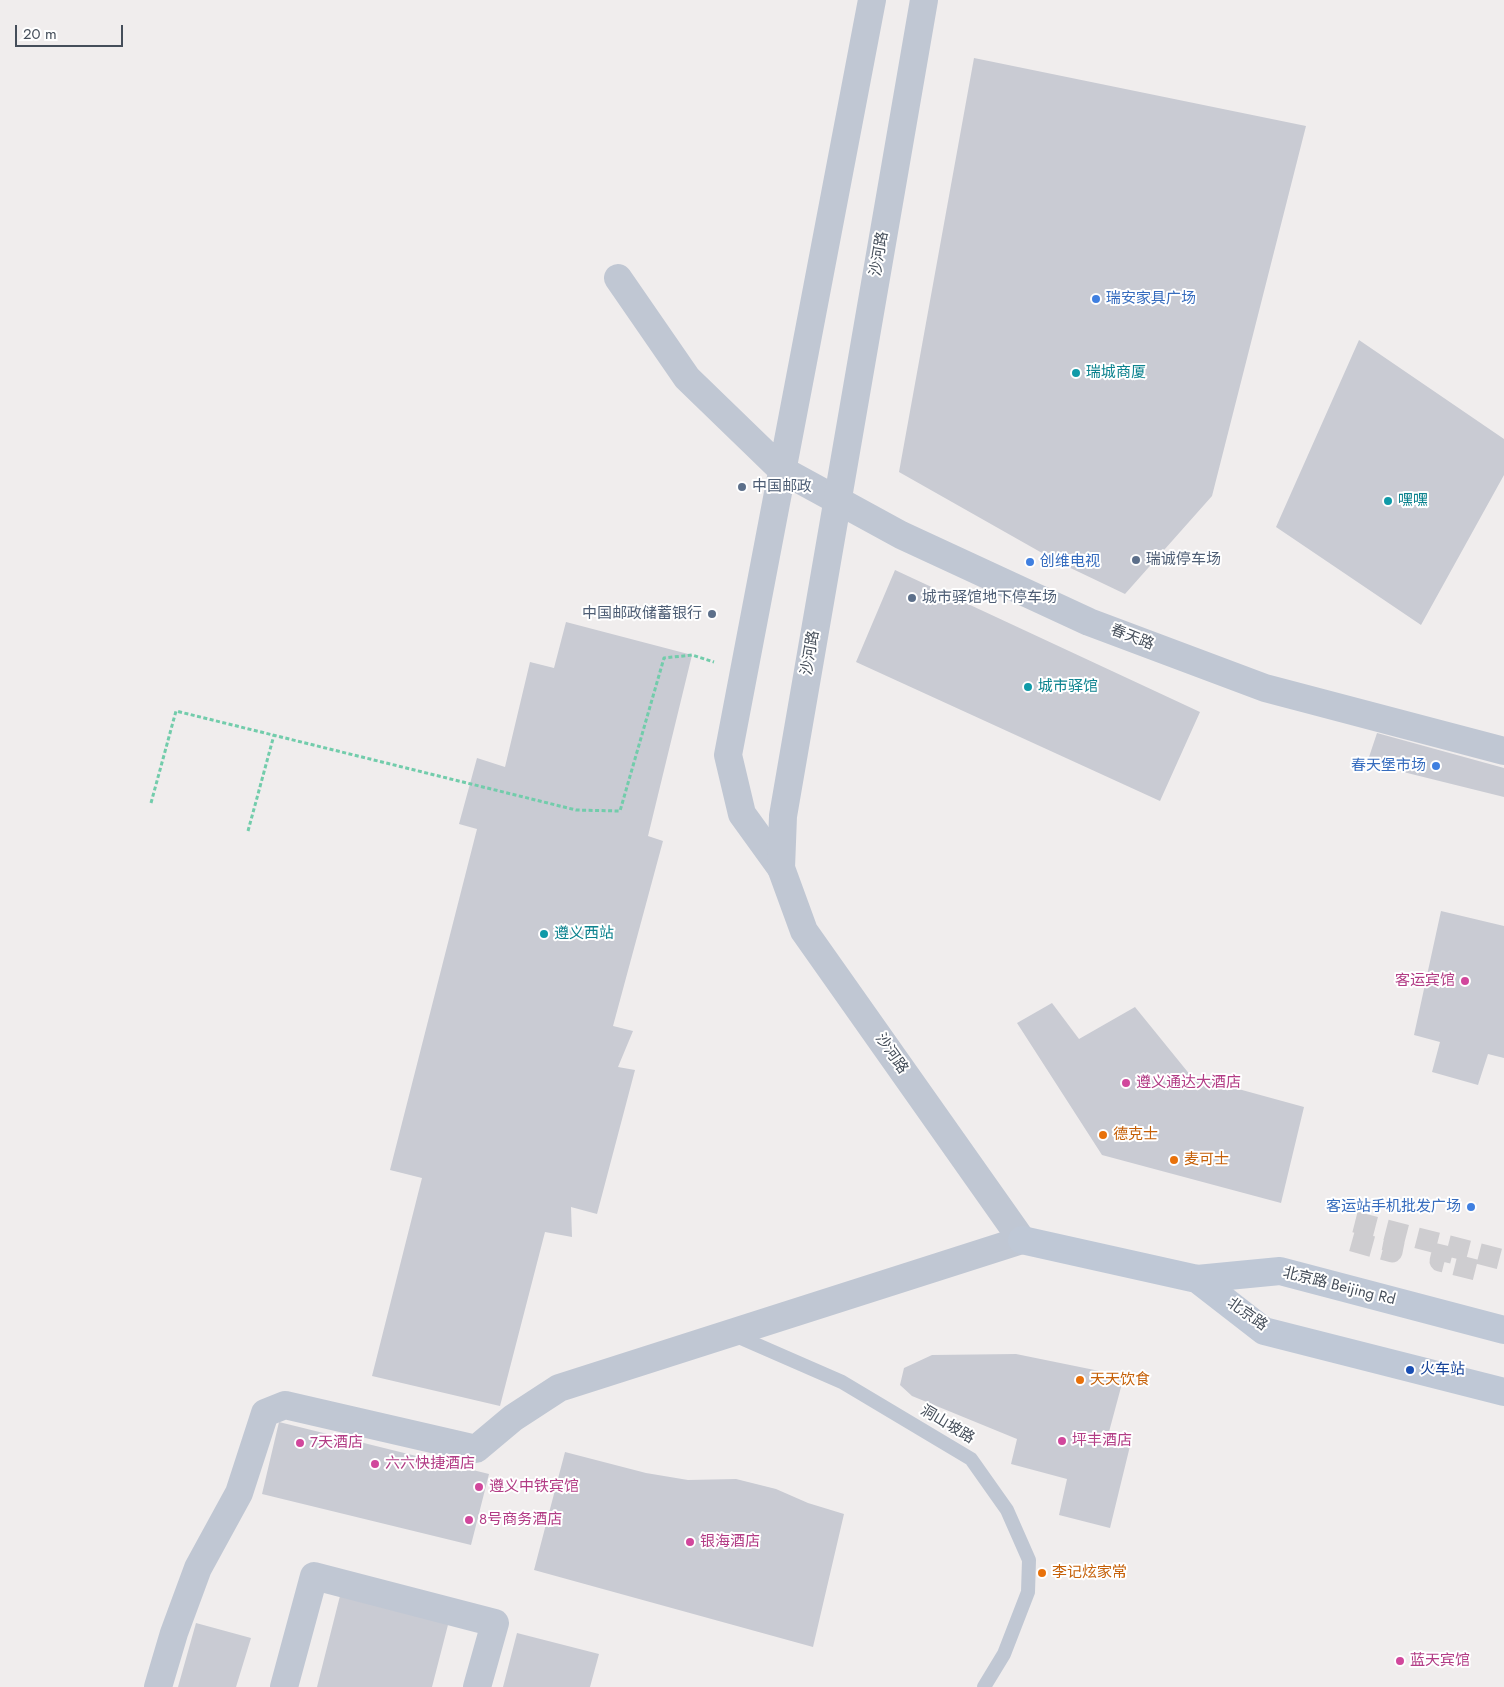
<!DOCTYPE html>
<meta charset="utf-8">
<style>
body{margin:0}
#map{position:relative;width:1504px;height:1687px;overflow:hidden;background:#f0eded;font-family:Jost,sans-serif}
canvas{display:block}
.scale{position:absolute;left:15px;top:25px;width:108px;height:22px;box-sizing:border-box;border:2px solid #454e5a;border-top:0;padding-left:6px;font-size:15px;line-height:18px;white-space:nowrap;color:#454e5a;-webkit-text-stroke:4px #fff;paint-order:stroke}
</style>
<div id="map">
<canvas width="1504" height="1687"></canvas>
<div class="scale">20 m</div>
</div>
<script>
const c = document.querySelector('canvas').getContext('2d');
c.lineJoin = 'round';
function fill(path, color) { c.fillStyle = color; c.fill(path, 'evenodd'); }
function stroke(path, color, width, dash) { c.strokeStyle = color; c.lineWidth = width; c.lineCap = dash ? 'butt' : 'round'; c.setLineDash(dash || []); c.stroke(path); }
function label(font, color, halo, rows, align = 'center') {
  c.font = font + ' Jost,"Noto Sans SC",sans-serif'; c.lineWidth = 4; c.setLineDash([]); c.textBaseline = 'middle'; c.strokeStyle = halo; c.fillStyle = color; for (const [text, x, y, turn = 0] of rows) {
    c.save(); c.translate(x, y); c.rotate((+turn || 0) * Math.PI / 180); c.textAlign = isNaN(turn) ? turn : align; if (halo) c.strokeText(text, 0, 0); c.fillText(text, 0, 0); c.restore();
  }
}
const building = new Path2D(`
 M974,58L1306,126L1212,496L1125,594L1058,562L899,472Z
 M1359,340L1504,439V475L1421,625L1276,527Z
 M895,570L1200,712L1160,801L856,662Z
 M566,622L692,655L648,836L663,841L613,1026L633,1031L618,1067L635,1070L597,1214L571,1207L572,1237L545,1232L500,1406L372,1376L422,1178L390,1170L477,829L459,824L477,758L505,767L530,662L554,668Z
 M1377,733L1504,768V797L1367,763Z
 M1441,911L1504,926V1058L1488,1054L1478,1085L1432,1072L1440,1042L1414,1035Z
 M1052,1003L1079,1039L1135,1007L1191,1076L1304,1107L1281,1203L1102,1155L1017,1023Z
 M1016,1354L1124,1376L1106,1443L1130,1446L1110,1528L1059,1515L1067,1479L1011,1464L1017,1439L912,1396L900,1385L904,1368L932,1355Z
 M279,1422L489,1474L471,1545L262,1494Z
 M565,1452L646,1473L688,1480L736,1479L776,1489L808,1503L844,1514L813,1647L534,1570Z
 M342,1588L450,1617L432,1687H317Z
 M196,1623L251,1638L236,1687H178Z
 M517,1633L599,1654L590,1687H503Z`);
const pedestrianTunnel = new Path2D(`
 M1355,1222L1504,1260
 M1352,1241L1392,1252L1396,1232
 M1444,1245L1440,1261L1480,1271`);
const path = new Path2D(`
 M151,803L176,711L576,810L620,811L664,658L692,655L714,662
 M248,831L274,735`);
const service = new Path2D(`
 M732,1334L842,1382L971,1459L1007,1510L1029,1560L1028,1592L1004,1654L984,1687`);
const minor = new Path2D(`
 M618,278L687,378L782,470L901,535L1089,622L1265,688L1504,751
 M781,868L742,814L728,755L872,0
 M158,1687L174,1633L198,1568L239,1493L265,1413L285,1405L476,1449L513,1418L559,1388L1022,1240
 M284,1687L314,1576L495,1623L477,1687`);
const tertiary = new Path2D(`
 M924,0L783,816L781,868L804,931L1022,1240`);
const secondary = new Path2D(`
 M1022,1240L1197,1279L1264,1331L1504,1392
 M1197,1279L1280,1271L1504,1330`);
const markers = [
 [1096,299,5,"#3f7fe0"],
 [1076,373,5,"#0f9aa8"],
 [742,487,5,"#5c6f8a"],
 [1388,501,5,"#0f9aa8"],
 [1136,560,5,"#5c6f8a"],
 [1030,562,5,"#3f7fe0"],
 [912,598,5,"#5c6f8a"],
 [712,614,5,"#5c6f8a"],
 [1028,687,5,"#0f9aa8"],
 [1436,766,5,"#3f7fe0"],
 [544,934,5,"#0f9aa8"],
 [1465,981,5,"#d1479c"],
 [1126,1083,5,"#d1479c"],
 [1103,1135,5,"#e8710a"],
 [1174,1160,5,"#e8710a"],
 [1471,1207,5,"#3f7fe0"],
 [1410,1370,5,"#1a4fb4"],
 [1080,1380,5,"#e8710a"],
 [1062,1441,5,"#d1479c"],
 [300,1443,5,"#d1479c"],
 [375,1464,5,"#d1479c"],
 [479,1487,5,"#d1479c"],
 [469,1520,5,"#d1479c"],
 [690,1542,5,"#d1479c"],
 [1042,1573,5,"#e8710a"],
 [1400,1661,5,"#d1479c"]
];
const streetNames = [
 ["沙河路",880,254,-80],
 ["春天路",1132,638,21],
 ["沙河路",811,653,-80],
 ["沙河路",891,1054,55],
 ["北京路 Beijing Rd",1339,1287,14],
 ["北京路",1247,1315,35],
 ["洞山坡路",947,1425,31]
];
const shopNames = [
 ["瑞安家具广场",1106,299],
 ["创维电视",1040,562],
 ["春天堡市场",1426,766,"right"],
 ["客运站手机批发广场",1461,1207,"right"]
];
const cultureNames = [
 ["瑞城商厦",1086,373],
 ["嘿嘿",1398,501],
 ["城市驿馆",1038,687],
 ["遵义西站",554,934]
];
const serviceNames = [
 ["中国邮政",752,487],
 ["瑞诚停车场",1146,560],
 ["城市驿馆地下停车场",922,598],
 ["中国邮政储蓄银行",702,614,"right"]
];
const hotelNames = [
 ["客运宾馆",1455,981,"right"],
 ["遵义通达大酒店",1136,1083],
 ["坪丰酒店",1072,1441],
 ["7天酒店",310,1443],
 ["六六快捷酒店",385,1464],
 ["遵义中铁宾馆",489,1487],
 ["8号商务酒店",479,1520],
 ["银海酒店",700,1542],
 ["蓝天宾馆",1410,1661]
];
const foodNames = [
 ["德克士",1113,1135],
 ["麦可士",1184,1160],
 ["天天饮食",1090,1380],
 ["李记炫家常",1052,1573]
];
const transitNames = [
 ["火车站",1420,1370]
];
fill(building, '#c9cbd3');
stroke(pedestrianTunnel, '#cecdd0', 21, [21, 11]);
stroke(path, '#72ccab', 3, [4, 2.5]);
stroke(service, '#c0c7d3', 14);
stroke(minor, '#c0c7d3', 28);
stroke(tertiary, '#c0c7d3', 28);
stroke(secondary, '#bfc8d6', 28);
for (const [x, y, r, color] of markers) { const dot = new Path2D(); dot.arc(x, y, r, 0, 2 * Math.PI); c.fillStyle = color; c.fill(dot); stroke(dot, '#fff', 2); }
label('15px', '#454e5a', '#fff', streetNames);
label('15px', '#366cbe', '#fff', shopNames, 'left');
label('15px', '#0d838f', '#fff', cultureNames, 'left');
label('15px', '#4e5e75', '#fff', serviceNames, 'left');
label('15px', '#b23c85', '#fff', hotelNames, 'left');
label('15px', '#c56008', '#fff', foodNames, 'left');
label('15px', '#164399', '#fff', transitNames, 'left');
</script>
